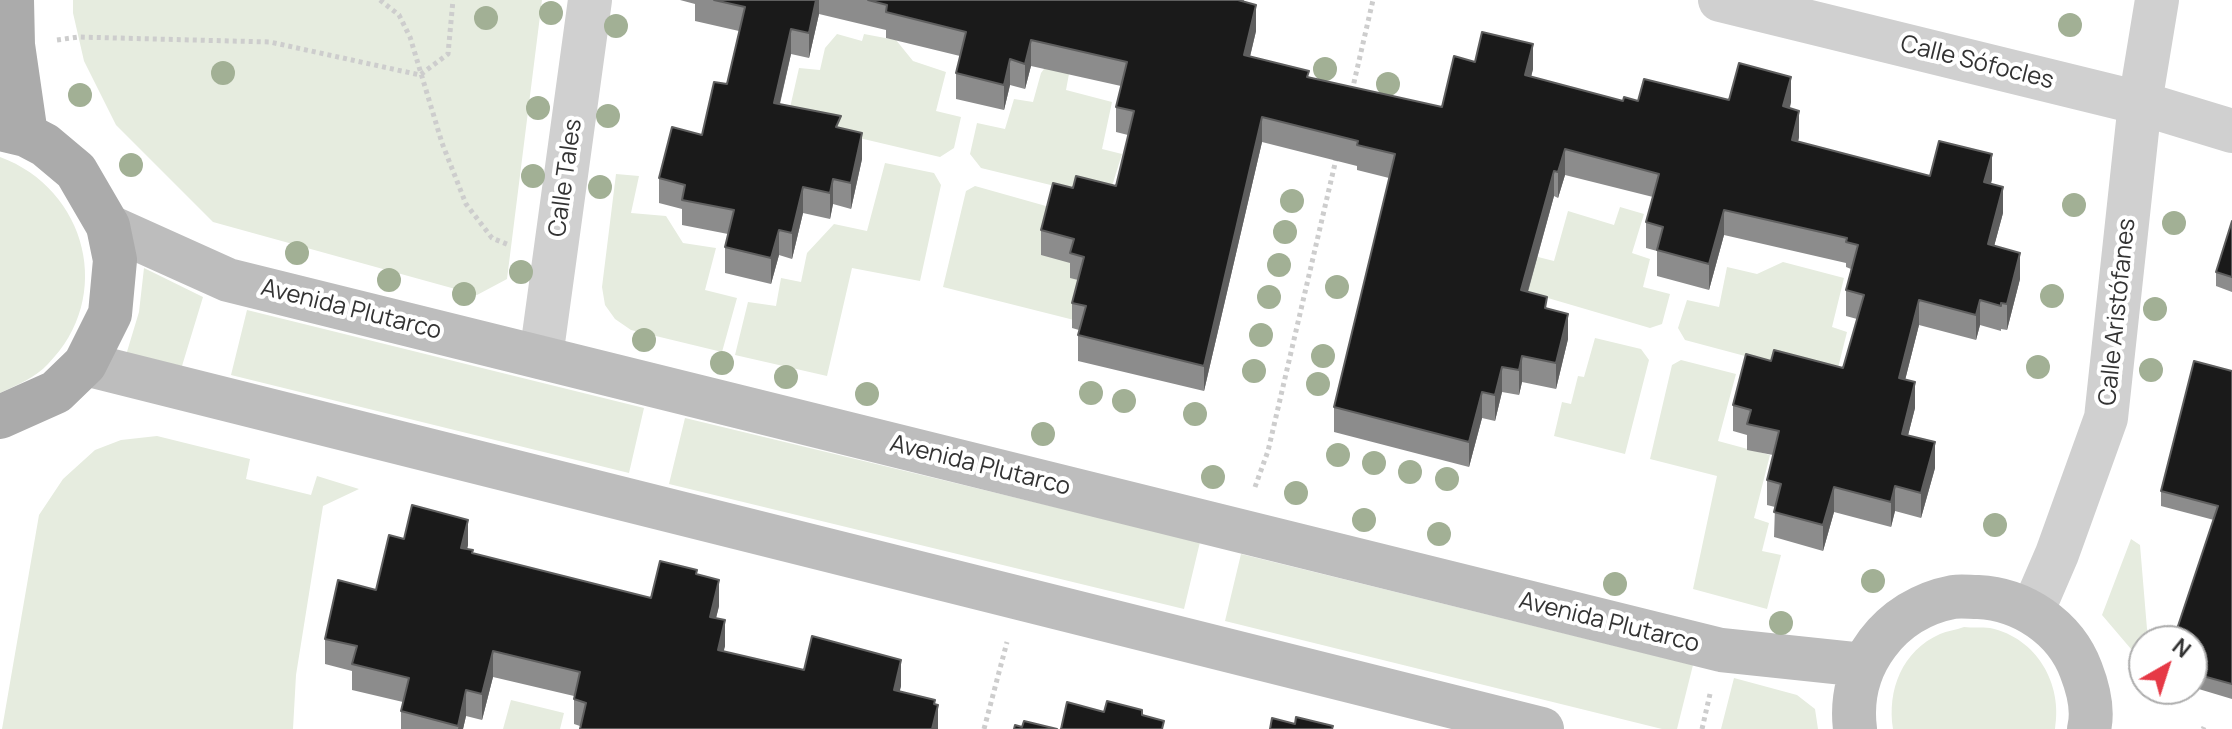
<!DOCTYPE html>
<meta charset="utf-8">
<style>
body{margin:0}
#map{position:relative;width:2232px;height:729px;overflow:hidden;background:#fff;font-family:Manrope,sans-serif}
canvas{display:block}
.north{position:absolute;left:2128px;top:625px;width:80px;height:80px;box-sizing:border-box;background:#fff;border:2px solid #adadad;border-radius:50%;rotate:39deg;font-size:22px;font-weight:700;line-height:32px;text-align:center;color:#333}
.north::after{content:'';display:block;margin:auto;width:28px;height:36px;background:#e63946;clip-path:polygon(50% 0,100% 100%,50% 72%,0 100%)}
</style>
<div id="map">
<canvas width="2232" height="729"></canvas>
<div class="north">N</div>
</div>
<script>
const c = document.querySelector('canvas').getContext('2d');
c.lineJoin = 'round';
function fill(path, color) { c.fillStyle = color; c.fill(path, 'evenodd'); }
function stroke(path, color, width, dash) { c.strokeStyle = color; c.lineWidth = width; c.lineCap = dash ? 'butt' : 'round'; c.setLineDash(dash || []); c.stroke(path); }
function label(font, color, halo, rows, align = 'center') {
  c.font = font + ' Manrope,sans-serif'; c.lineWidth = 8; c.setLineDash([]); c.textBaseline = 'middle'; c.strokeStyle = halo; c.fillStyle = color; for (const [text, x, y, turn = 0] of rows) {
    c.save(); c.translate(x, y); c.rotate((+turn || 0) * Math.PI / 180); c.textAlign = isNaN(turn) ? turn : align; if (halo) c.strokeText(text, 0, 0); c.fillText(text, 0, 0); c.restore();
  }
}
const green = new Path2D(`
 M73,0H542L507,279L477,295L213,222L116,125L84,61L73,13Z
 M837,34L862,41L864,34L896,40L913,61L946,72L936,111L961,117L954,148L940,157L787,121L799,68L820,70L825,48Z
 M1062,45L1074,47L1066,90L1112,102L1102,149L1122,154L1108,199L981,168L970,154L977,123L1005,129L1014,99L1033,102L1041,73Z
 M0,157C87,189 115,297 48,364C35,378 17,385 0,393Z
 M885,163L934,173L941,185L920,281L852,268L827,376L735,355L748,302L776,306L781,278L801,282L807,253L834,224L867,231Z
 M616,174L639,176L631,213L666,216L683,243L716,248L705,290L737,298L722,352L631,330L615,319L605,305L602,287Z
 M975,186L1053,208L1074,263L1084,282L1074,320L943,287L966,191Z
 M1620,207L1644,214L1632,253L1650,259L1643,287L1670,294L1662,324L1650,328L1524,291L1534,256L1554,261L1568,211L1614,225Z
 M1783,262L1844,278L1832,327L1847,332L1835,380L1685,340L1678,328L1687,300L1719,307L1727,267L1757,274Z
 M144,268L203,297L182,366L126,355L139,312Z
 M247,310L644,408L629,473L231,375Z
 M1595,338L1641,349L1649,360L1625,454L1554,436L1562,402L1571,404L1578,376L1584,377Z
 M1681,360L1736,374L1718,441L1770,455L1754,518L1769,523L1762,551L1781,555L1767,609L1693,589L1717,476L1650,459L1672,365Z
 M685,418L1200,542L1184,609L669,484Z
 M157,436L250,459L246,479L311,495L317,476L359,489L323,506L296,675L293,729H2L39,515L63,479L95,450L121,440Z
 M2131,539L2140,545L2148,641H2144V673L2131,649L2102,615Z
 M1241,554L1693,665L1677,729H1662L1225,621Z
 M1964,627C1972,628 1982,627 1990,628C2037,638 2063,684 2055,729H1893C1887,690 1902,651 1940,634C1947,631 1956,630 1964,627Z
 M1734,678L1797,695L1815,709L1818,729H1721Z
 M511,700L564,713L560,729H503Z`);
const path = new Path2D(`
 M380,0L399,15L410,37L442,143L466,204L492,238L509,245
 M57,40L78,37L270,42L420,75L448,54L453,0
 M1352,91L1373,0
 M1255,487L1268,451L1337,155
 M984,729L1007,642
 M1702,729L1710,694
 M2203,729L2204,727`);
const minor = new Path2D(`
 M1720,0L2140,103L2232,131
 M541,357L590,0
 M2032,612L2057,554L2106,418L2140,103L2157,0`);
const secondary = new Path2D(`
 M108,226L228,280L1721,650L1863,665
 M85,364L1542,729
 M1855,729C1847,665 1890,609 1953,597C1961,596 1970,597 1978,597C2022,599 2065,627 2081,670C2088,688 2094,709 2089,729`);
const primary = new Path2D(`
 M12,0L13,45L26,135
 M0,129L26,135L45,145L76,171L108,226L115,260L110,314L85,364L56,392L0,417`);
const trees = [
 [551,13],
 [486,18],
 [2070,25],
 [616,26],
 [1325,69],
 [223,73],
 [1388,84],
 [80,95],
 [538,108],
 [608,116],
 [131,165],
 [533,176],
 [600,187],
 [1292,201],
 [2074,205],
 [2174,223],
 [1285,232],
 [297,253],
 [1279,265],
 [521,272],
 [389,280],
 [1337,287],
 [464,294],
 [2052,296],
 [1269,297],
 [2155,309],
 [1261,335],
 [644,340],
 [1323,356],
 [722,363],
 [2038,367],
 [2151,370],
 [1254,371],
 [786,377],
 [1318,384],
 [1091,393],
 [867,394],
 [1124,401],
 [1195,414],
 [1043,434],
 [1338,455],
 [1374,463],
 [1410,472],
 [1213,477],
 [1447,479],
 [1296,493],
 [1364,520],
 [1995,525],
 [1439,534],
 [1873,581],
 [1615,584],
 [1781,623]
];
const wall = new Path2D(`
 M680,0H1244V2L1256,31L1250,57L1309,77L1442,107L1475,62L1533,69L1531,77L1623,101L1729,100L1791,102L1790,108L1799,137L1798,142L1930,176L1992,179L1991,184L2003,213L1994,246L2020,279L2007,330L2001,329V331L1980,325L1976,340L1919,325L1905,380L1915,408L1908,435L1935,468L1921,518L1895,511L1891,527L1834,512L1823,551L1774,537L1775,507L1767,505V480L1773,455L1747,450V435L1733,431V405L1771,361L1843,368L1857,319L1846,316V290L1851,269L1846,267V263L1724,235L1709,290L1657,276V251L1646,248V222L1653,197L1565,175L1558,198L1554,196L1528,292L1547,308L1568,339L1556,389L1522,382L1519,395L1502,392L1495,421L1482,418L1469,467L1334,432V407L1389,178L1357,170V166L1262,142L1204,391L1078,361V335L1079,330L1072,328V303L1078,280L1070,278V263L1041,255V230L1073,188L1116,186L1128,135L1116,132V107L1121,86L1031,66L1025,89L1010,85L1004,110L956,99V73L960,56L886,38V30L819,14L809,58L791,54L780,104L841,128L862,159L851,209L833,204L830,219L803,213L792,259L779,255L771,284L725,273V247L728,234L682,225V209L659,203V178L702,135L727,84L739,31L695,21V4Z
 M2232,221V292L2216,286V272Z
 M2232,371V699L2192,687V641L2214,520L2161,506V491Z
 M404,539L468,545L467,549L473,553L651,598L697,574L719,606L716,618L725,646L723,651L804,670L901,686L899,692L935,704L938,729L580,726L574,724V696L493,677L482,720L466,716L463,729H401V711L403,702L352,690V671L325,664V639L376,590Z`);
const shadedWall = new Path2D(`
 M816,0H819V14L809,58V33Z
 M1256,5V31L1244,81V55Z
 M791,29V54L774,128V103Z
 M1031,40V66L1025,89V64Z
 M1533,44V69L1525,101V75Z
 M1010,59V85L1004,110V85Z
 M1791,77V102L1783,132V106Z
 M1799,111V137L1792,166V140Z
 M1262,117V142L1204,391V366Z
 M862,133V159L851,209V183Z
 M1565,149V175L1558,198V172Z
 M1992,154V179L1984,208V182Z
 M1554,171V196L1521,316V290Z
 M833,179V204L830,219V193Z
 M803,187V213L792,259V233Z
 M2003,187V213L1988,269V244Z
 M1724,210V235L1709,290V264Z
 M779,230V255L771,284V258Z
 M2020,253V279L2007,330V304Z
 M1919,300V325L1899,404V378Z
 M1980,300V325L1976,340V315Z
 M1568,314V339L1556,389V363Z
 M1522,356V382L1519,395V370Z
 M1502,367V392L1495,421V395Z
 M1915,382V408L1902,459V434Z
 M1482,392V418L1469,467V442Z
 M1935,442V468L1921,518V493Z
 M1895,486V511L1891,527V502Z
 M1834,487V512L1823,551V525Z
 M468,520V545L461,573V548Z
 M719,580V606L710,642V617Z
 M725,620V646L718,675V650Z
 M493,651V677L482,720V694Z
 M901,660V686L894,716V690Z
 M466,690V716L463,729H458Z
 M935,700V717L938,705V729H932Z`);
const building = new Path2D(`
 M714,0H816L809,33L791,29L774,103L841,116L836,127L862,133L851,183L833,179L830,193L803,187L792,233L779,230L771,258L725,247L734,210L682,200L685,185L659,178L672,127L702,135L714,82L727,84L745,7Z
 M868,0H1238L1256,5L1244,55L1309,71L1307,77L1442,107L1454,56L1475,62L1482,32L1533,44L1525,75L1623,101L1624,97L1638,101L1644,79L1729,100L1739,63L1791,77L1783,106L1799,111L1792,140L1930,176L1939,141L1992,154L1984,182L2003,187L1988,244L2020,253L2007,304L2001,303V306L1980,300L1976,315L1919,300L1899,378L1915,382L1902,434L1935,442L1921,493L1895,486L1891,502L1834,487L1823,525L1774,512L1781,484L1767,480L1779,431L1747,424L1751,410L1733,405L1746,354L1771,361L1774,350L1843,368L1864,295L1846,290L1858,245L1846,242L1847,238L1724,210L1709,264L1657,250L1663,227L1646,222L1659,174L1565,149L1558,172L1554,171L1521,290L1547,297L1545,308L1568,314L1556,363L1522,356L1519,370L1502,367L1495,395L1482,392L1469,442L1334,407L1395,154L1357,145L1358,141L1262,117L1204,366L1078,335L1086,306L1072,303L1084,257L1070,253L1074,239L1041,230L1053,183L1073,188L1076,176L1116,186L1134,111L1116,107L1127,62L1031,40L1025,64L1010,59L1004,85L956,73L966,32L886,12L887,5Z
 M2232,221V277L2216,272Z
 M2194,361L2232,371V684L2192,673V641H2173L2218,506L2161,491Z
 M412,505L468,520L461,548L473,550L472,553L651,598L660,561L697,570L696,574L719,580L710,617L725,620L718,650L804,670L812,636L901,660L894,690L935,700L934,704L938,705L932,729H580L586,703L574,699L580,672L493,651L482,694L466,690L458,726L401,711L409,678L352,664L357,646L325,639L338,580L376,590L389,535L404,539Z
 M1107,701L1142,710V715L1164,721L1162,729H1061L1067,702L1104,712Z
 M1296,717L1333,726L1332,729H1270L1272,718L1295,724Z
 M1024,721L1057,729H1014L1015,725L1022,727Z`);
const streetNames = [
 ["Calle Sófocles",1977,63,14],
 ["Calle Tales",566,178,-82],
 ["Avenida Plutarco",351,310,14],
 ["Calle Aristófanes",2118,312,-84],
 ["Avenida Plutarco",980,466,14],
 ["Avenida Plutarco",1609,623,14]
];
fill(green, '#e6ecdf');
stroke(path, '#cdcdcd', 5, [4, 4]);
stroke(minor, '#d0d0d0', 44);
stroke(secondary, '#bdbdbd', 44);
stroke(primary, '#ababab', 44);
c.fillStyle = '#a2b095';
for (const [x, y] of trees) { c.beginPath(); c.arc(x, y, 12, 0, 2 * Math.PI); c.fill(); }
fill(wall, '#8c8c8c');
fill(shadedWall, '#5f5f5f');
fill(building, '#1a1a1a');
stroke(building, '#5f5f5f', 2);
label('24px', '#333', '#fff', streetNames);
</script>
